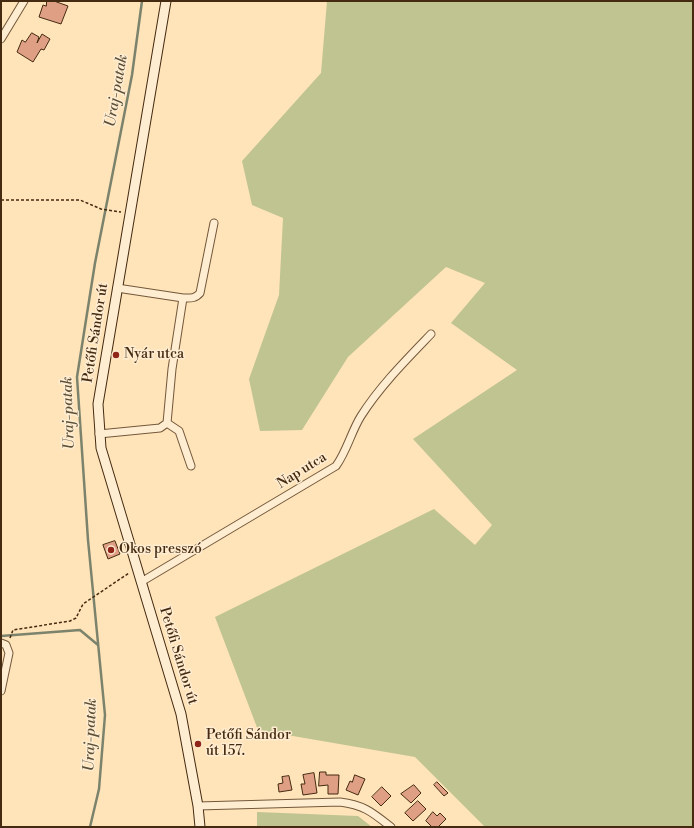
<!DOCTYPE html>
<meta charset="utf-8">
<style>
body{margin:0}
#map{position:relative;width:694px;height:828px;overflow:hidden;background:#ffe3b9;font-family:"Libre Bodoni",serif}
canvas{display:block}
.frame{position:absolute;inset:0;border:2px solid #442a10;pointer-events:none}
</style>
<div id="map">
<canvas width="694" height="828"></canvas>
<div class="frame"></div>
</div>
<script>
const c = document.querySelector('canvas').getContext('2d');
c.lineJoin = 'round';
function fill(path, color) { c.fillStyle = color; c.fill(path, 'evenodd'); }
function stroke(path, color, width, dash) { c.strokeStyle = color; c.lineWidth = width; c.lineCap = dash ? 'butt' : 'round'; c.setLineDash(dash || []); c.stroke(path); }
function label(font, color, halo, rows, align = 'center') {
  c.font = font + ' "Libre Bodoni",serif'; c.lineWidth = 3; c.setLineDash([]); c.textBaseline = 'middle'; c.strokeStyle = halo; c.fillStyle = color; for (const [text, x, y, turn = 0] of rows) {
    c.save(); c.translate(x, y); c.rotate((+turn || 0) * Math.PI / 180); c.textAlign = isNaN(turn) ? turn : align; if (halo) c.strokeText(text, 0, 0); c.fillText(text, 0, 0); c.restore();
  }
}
const green = new Path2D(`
 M327,1H693V827H485L415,757L258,730L215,617L434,509L475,545L492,525L413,439L517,370L451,323L485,283L446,267L348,357L302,430L260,431L249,379L279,295L283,218L252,205L242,161L321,73Z
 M257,812L358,816L372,827H257Z`);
const stream = new Path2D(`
 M1,636L80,630L98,645
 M90,827L99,789L105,715L88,540L77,377L95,263L132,75L142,1`);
const building = new Path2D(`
 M47,1H54L68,6L61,24L39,17L43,5L46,6Z
 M32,33L39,37L37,43L42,34L50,39L44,50L41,49L33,62L17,52L22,40L25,42Z
 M115,541L120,554L108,559L103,545Z
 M320,772H326V775H339L338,794H328V785L319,786Z
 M314,773L317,793L303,795L301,784H305L303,775Z
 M355,775L365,779L358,795L346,790L350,781L352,782Z
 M289,776L292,790L279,792L278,784L283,783L282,777Z
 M437,782L448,793L444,796L434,785Z
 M414,785L421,793L411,803L401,794Z
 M382,787L391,796L381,806L372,797Z
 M418,801L426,809L413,821L405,813Z
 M433,812L437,816L440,813L446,819L438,827H432L426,821Z`);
const path = new Path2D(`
 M1,200H80L101,209L121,212
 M10,638L13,630L70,621L76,618L83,604L129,573`);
const street = new Path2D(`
 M1,39L24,1
 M117,288L183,298C190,298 195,299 200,293L214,223
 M167,423L179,431L191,466
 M99,434L160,428L167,423L172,369L183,298
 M141,582L336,466C347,451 351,432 361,416C380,386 406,360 431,334
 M1,643L6,645L9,653L1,691
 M198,806L340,802C364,805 372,812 391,827`);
const secondary = new Path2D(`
 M166,1L98,404L101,448L181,714L198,806L200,827`);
const markers = [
 [116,355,4,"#8f2418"],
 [111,550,4,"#8f2418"],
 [198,744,4,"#8f2418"]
];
const streetNames = [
 ["Petőfi Sándor út",96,333,-81],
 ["Nap utca",302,471,-32],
 ["Petőfi Sándor út",178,656,73]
];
const poiNames = [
 ["Nyár utca",124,355],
 ["Okos presszó",119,550],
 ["Petőfi Sándor",206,736],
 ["út 157.",206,752]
];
const waterNames = [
 ["Uraj-patak",117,91,-80],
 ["Uraj-patak",69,413,-92],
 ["Uraj-patak",91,735,-88]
];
fill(green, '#bfc490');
stroke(stream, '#7c836d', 2.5);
fill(building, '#de9f85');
stroke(building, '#442a10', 1);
stroke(street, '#73583a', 9);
stroke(secondary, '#442a10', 11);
stroke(path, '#442a10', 1.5, [3, 2]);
stroke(street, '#ffedd2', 7);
stroke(secondary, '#ffedd2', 9);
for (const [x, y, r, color] of markers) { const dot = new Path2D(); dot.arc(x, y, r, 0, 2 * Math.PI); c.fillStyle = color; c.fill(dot); stroke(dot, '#ffedd2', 1.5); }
label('14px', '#442a10', '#ffedd2', streetNames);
label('14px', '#442a10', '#ffedd2', poiNames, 'left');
label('italic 15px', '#5b4f37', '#ffedd2', waterNames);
</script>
